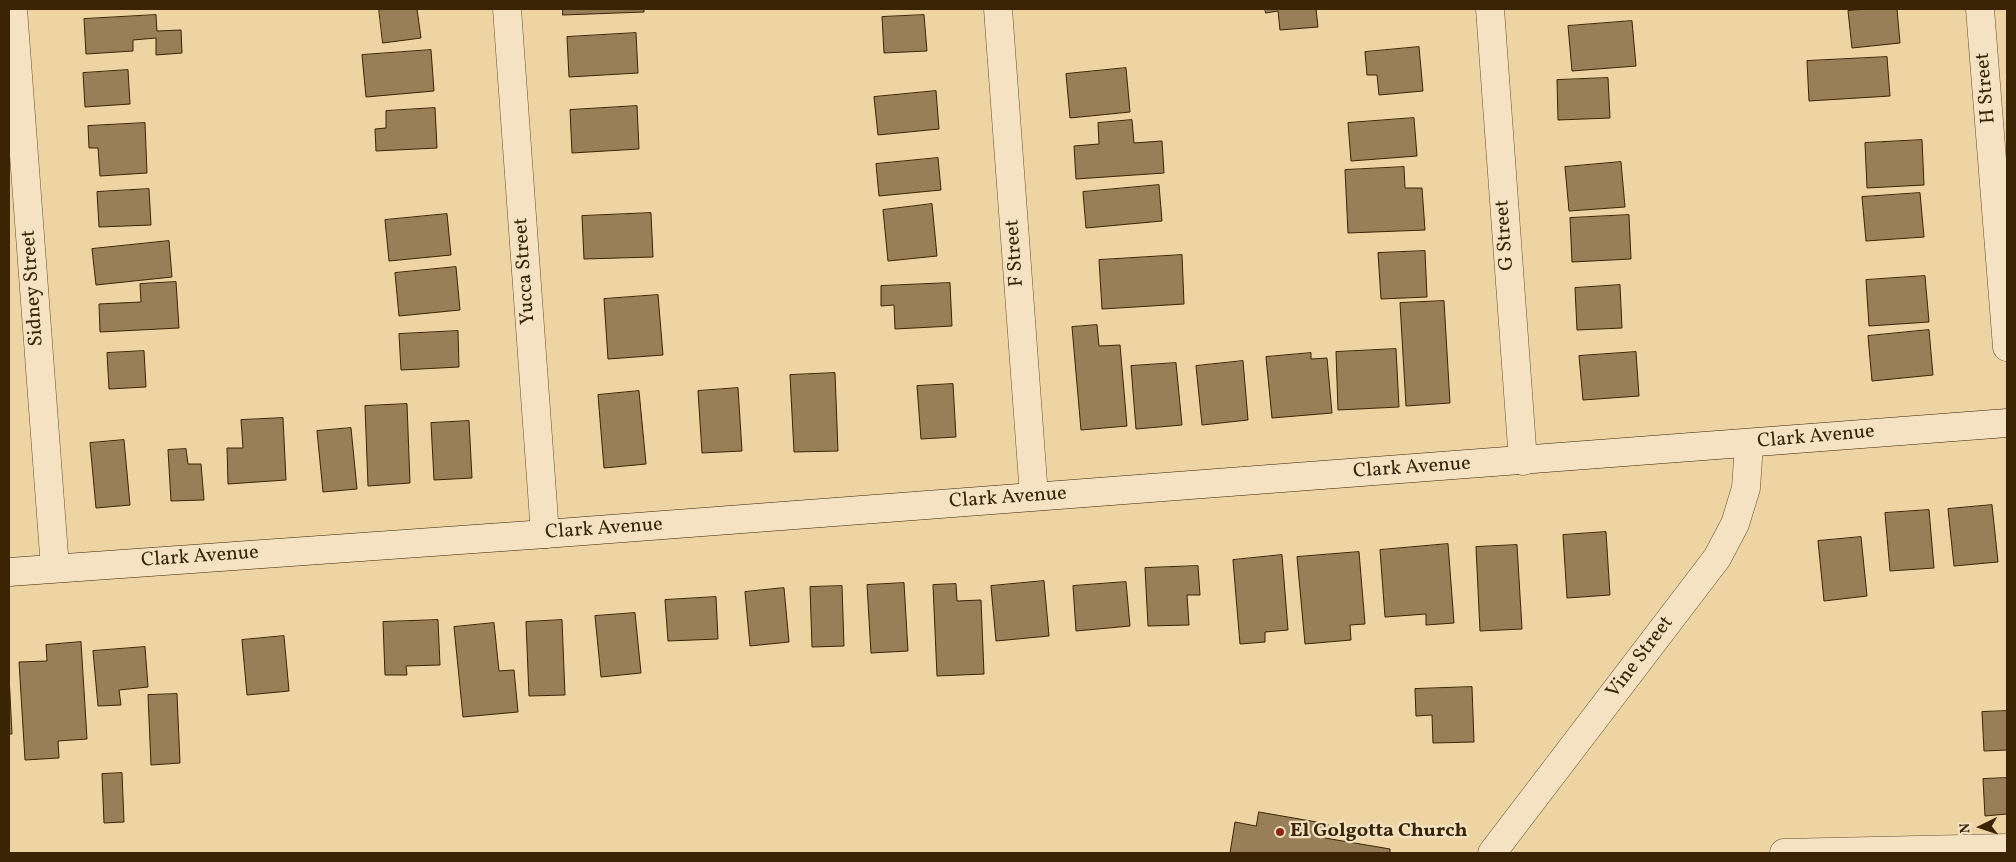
<!DOCTYPE html>
<style>
body{margin:0}
#map{position:relative;width:2016px;height:862px;overflow:hidden;background:#eed3a3;font-family:Vollkorn,serif}
canvas{display:block}
.frame{position:absolute;inset:0;border:10px solid #3a2404;pointer-events:none}
.north{position:absolute;left:1956px;top:802px;width:50px;height:50px;-webkit-text-stroke:4px #f4e2c3;paint-order:stroke;rotate:266deg;font-size:14px;font-weight:700;line-height:20px;text-align:center;color:#3a2404}
.north::after{content:'';display:block;margin:auto;width:18px;height:22px;background:#3a2404;clip-path:polygon(50% 0,100% 100%,50% 72%,0 100%)}
</style>
<div id="map">
<canvas width="2016" height="862"></canvas>
<div class="frame"></div>
<div class="north">N</div>
</div>
<script>
const c = document.querySelector('canvas').getContext('2d');
c.lineJoin = 'round';
function fill(path, color) { c.fillStyle = color; c.fill(path, 'evenodd'); }
function stroke(path, color, width, dash) { c.strokeStyle = color; c.lineWidth = width; c.lineCap = dash ? 'butt' : 'round'; c.setLineDash(dash || []); c.stroke(path); }
function label(font, color, halo, rows, align = 'center') {
  c.font = font + ' Vollkorn,serif'; c.lineWidth = 4.5; c.setLineDash([]); c.textBaseline = 'middle'; c.strokeStyle = halo; c.fillStyle = color; for (const [text, x, y, turn = 0] of rows) {
    c.save(); c.translate(x, y); c.rotate((+turn || 0) * Math.PI / 180); c.textAlign = isNaN(turn) ? turn : align; if (halo) c.strokeText(text, 0, 0); c.fillText(text, 0, 0); c.restore();
  }
}
const building = new Path2D(`
 M379,9H417L421,38L383,43Z
 M563,9H644V12L563,15Z
 M1265,9H1322H1316L1318,27L1280,30L1278,11L1266,13Z
 M1868,9H1897L1900,43L1852,48L1848,11Z
 M156,15L157,31L181,30L182,53L156,55V38L133,40V51L86,54L84,19Z
 M924,15L927,51L884,53L882,17Z
 M1632,21L1636,66L1572,71L1568,26Z
 M636,33L638,73L569,77L567,37Z
 M1419,47L1423,91L1379,95L1377,75H1367L1365,52Z
 M431,50L434,91L366,97L362,55Z
 M1887,57L1890,96L1809,101L1807,61Z
 M1126,68L1130,112L1070,118L1066,74Z
 M128,70L130,104L85,107L83,73Z
 M1608,78L1610,118L1558,120L1557,80Z
 M936,91L939,129L878,135L874,97Z
 M637,106L639,149L572,153L570,110Z
 M435,108L437,148L376,151L375,129L386,128V111Z
 M1414,118L1417,156L1351,161L1348,123Z
 M1132,120L1134,143L1162,141L1164,173L1076,179L1074,146L1099,144L1098,123Z
 M145,123L147,173L100,176L98,148H89L88,126Z
 M1922,140L1924,185L1867,188L1865,143Z
 M938,158L941,190L879,196L876,164Z
 M1621,162L1625,207L1569,211L1565,167Z
 M1404,167L1405,188H1422L1425,230L1348,233L1345,170Z
 M1159,185L1162,221L1086,228L1083,192Z
 M149,189L151,225L99,227L97,192Z
 M1920,193L1924,237L1866,241L1862,197Z
 M932,204L937,256L888,261L883,210Z
 M651,213L653,257L584,259L582,216Z
 M447,214L451,255L389,261L385,220Z
 M1629,215L1631,259L1572,262L1570,218Z
 M169,241L172,277L96,285L92,249Z
 M1425,251L1427,297L1381,299L1378,253Z
 M1182,255L1184,304L1102,309L1099,260Z
 M456,267L460,310L399,316L395,273Z
 M1925,276L1929,322L1869,326L1866,280Z
 M176,282L179,328L100,332L99,304L141,302L140,284Z
 M950,283L952,326L895,329L894,305L881,306V286Z
 M1620,285L1622,328L1577,330L1575,288Z
 M658,295L663,355L608,359L604,299Z
 M1444,301L1450,403L1406,406L1400,303Z
 M1097,325L1099,346L1120,345L1127,426L1081,430L1072,327Z
 M1929,330L1933,375L1872,381L1868,336Z
 M458,331L459,367L401,370L399,334Z
 M1396,349L1399,407L1338,410L1336,352Z
 M144,351L146,387L109,389L107,353Z
 M1636,352L1639,396L1583,400L1579,356Z
 M1311,353V359L1327,358L1332,413L1272,418L1266,357Z
 M1243,361L1248,420L1202,425L1196,366Z
 M1176,363L1182,425L1136,429L1131,366Z
 M835,373L838,451L794,452L790,375Z
 M953,384L956,437L921,439L917,386Z
 M738,388L742,451L702,453L698,391Z
 M639,391L646,464L604,468L598,395Z
 M407,404L410,483L368,486L365,406Z
 M283,418L286,480L228,484L227,448H243L241,420Z
 M469,421L472,478L434,480L431,423Z
 M351,428L357,489L323,492L317,431Z
 M124,440L130,505L96,508L90,443Z
 M186,449L188,464H201L204,500L171,501L168,450Z
 M1992,505L1998,562L1954,566L1948,509Z
 M1929,510L1934,568L1890,571L1885,513Z
 M1606,532L1610,595L1567,598L1563,535Z
 M1861,537L1867,596L1824,601L1818,541Z
 M1448,544L1454,623L1426,625V614L1385,617L1380,550Z
 M1517,545L1522,629L1480,631L1476,547Z
 M1359,552L1365,624L1350,625L1351,640L1305,644L1297,557Z
 M1282,555L1288,630L1265,632V642L1240,644L1233,560Z
 M1198,566L1200,595H1187L1189,625L1148,626L1145,568Z
 M1044,581L1049,636L996,641L991,586Z
 M1126,582L1130,626L1076,631L1073,586Z
 M904,583L908,651L871,653L867,585Z
 M956,584L957,601L981,600L984,674L937,676L933,585Z
 M842,586L844,646L812,647L810,587Z
 M784,588L789,642L750,646L745,592Z
 M716,597L718,639L668,641L665,600Z
 M635,613L641,673L601,677L595,616Z
 M438,620L440,665L406,666L407,675H385L383,622Z
 M562,620L565,695L529,696L526,622Z
 M494,623L499,671L514,670L518,712L463,717L454,627Z
 M284,636L289,691L247,695L242,640Z
 M81,642L87,739L58,741L59,758L25,760L19,662L47,661L46,645Z
 M145,647L148,687L119,690L121,705L98,706L93,651Z
 M9,675L12,734H9Z
 M1472,687L1474,742L1433,743L1432,715L1416,716L1415,689Z
 M177,694L180,763L151,765L148,695Z
 M2007,711V750L1984,751L1982,712Z
 M122,773L124,822L104,823L102,774Z
 M2007,778V814L1985,816L1983,779Z
 M1259,812L1328,824L1325,838L1390,849V853H1230L1235,822L1256,826Z`);
const street = new Path2D(`
 M13,9L55,568
 M507,9L545,534
 M998,9L1034,496
 M1490,9L1523,461
 M1980,9L2007,347
 M1492,853L1717,558L1735,524L1746,488L1749,444
 M1784,853L2007,848`);
const secondary = new Path2D(`
 M9,572L545,534L2007,423`);
const markers = [
 [1280,832,5,"#8f2418"]
];
const streetNames = [
 ["H Street",1987,88,-95],
 ["G Street",1506,235,-94],
 ["F Street",1016,253,-94],
 ["Yucca Street",526,271,-94],
 ["Sidney Street",34,288,-94],
 ["Clark Avenue",1816,438,-5],
 ["Clark Avenue",1412,469,-4],
 ["Clark Avenue",1008,499,-4],
 ["Clark Avenue",604,530,-4],
 ["Clark Avenue",200,558,-4],
 ["Vine Street",1641,658,-53]
];
const poiNames = [
 ["El Golgotta Church",1290,832]
];
fill(building, '#987f57');
stroke(building, '#3a2404', 1);
stroke(street, '#67502c', 29);
stroke(secondary, '#3a2404', 29);
stroke(street, '#f4e2c3', 28);
stroke(secondary, '#f4e2c3', 28);
for (const [x, y, r, color] of markers) { const dot = new Path2D(); dot.arc(x, y, r, 0, 2 * Math.PI); c.fillStyle = color; c.fill(dot); stroke(dot, '#f4e2c3', 2); }
label('20px', '#3a2404', '#f4e2c3', streetNames);
label('bold 20px', '#3a2404', '#f4e2c3', poiNames, 'left');
</script>
